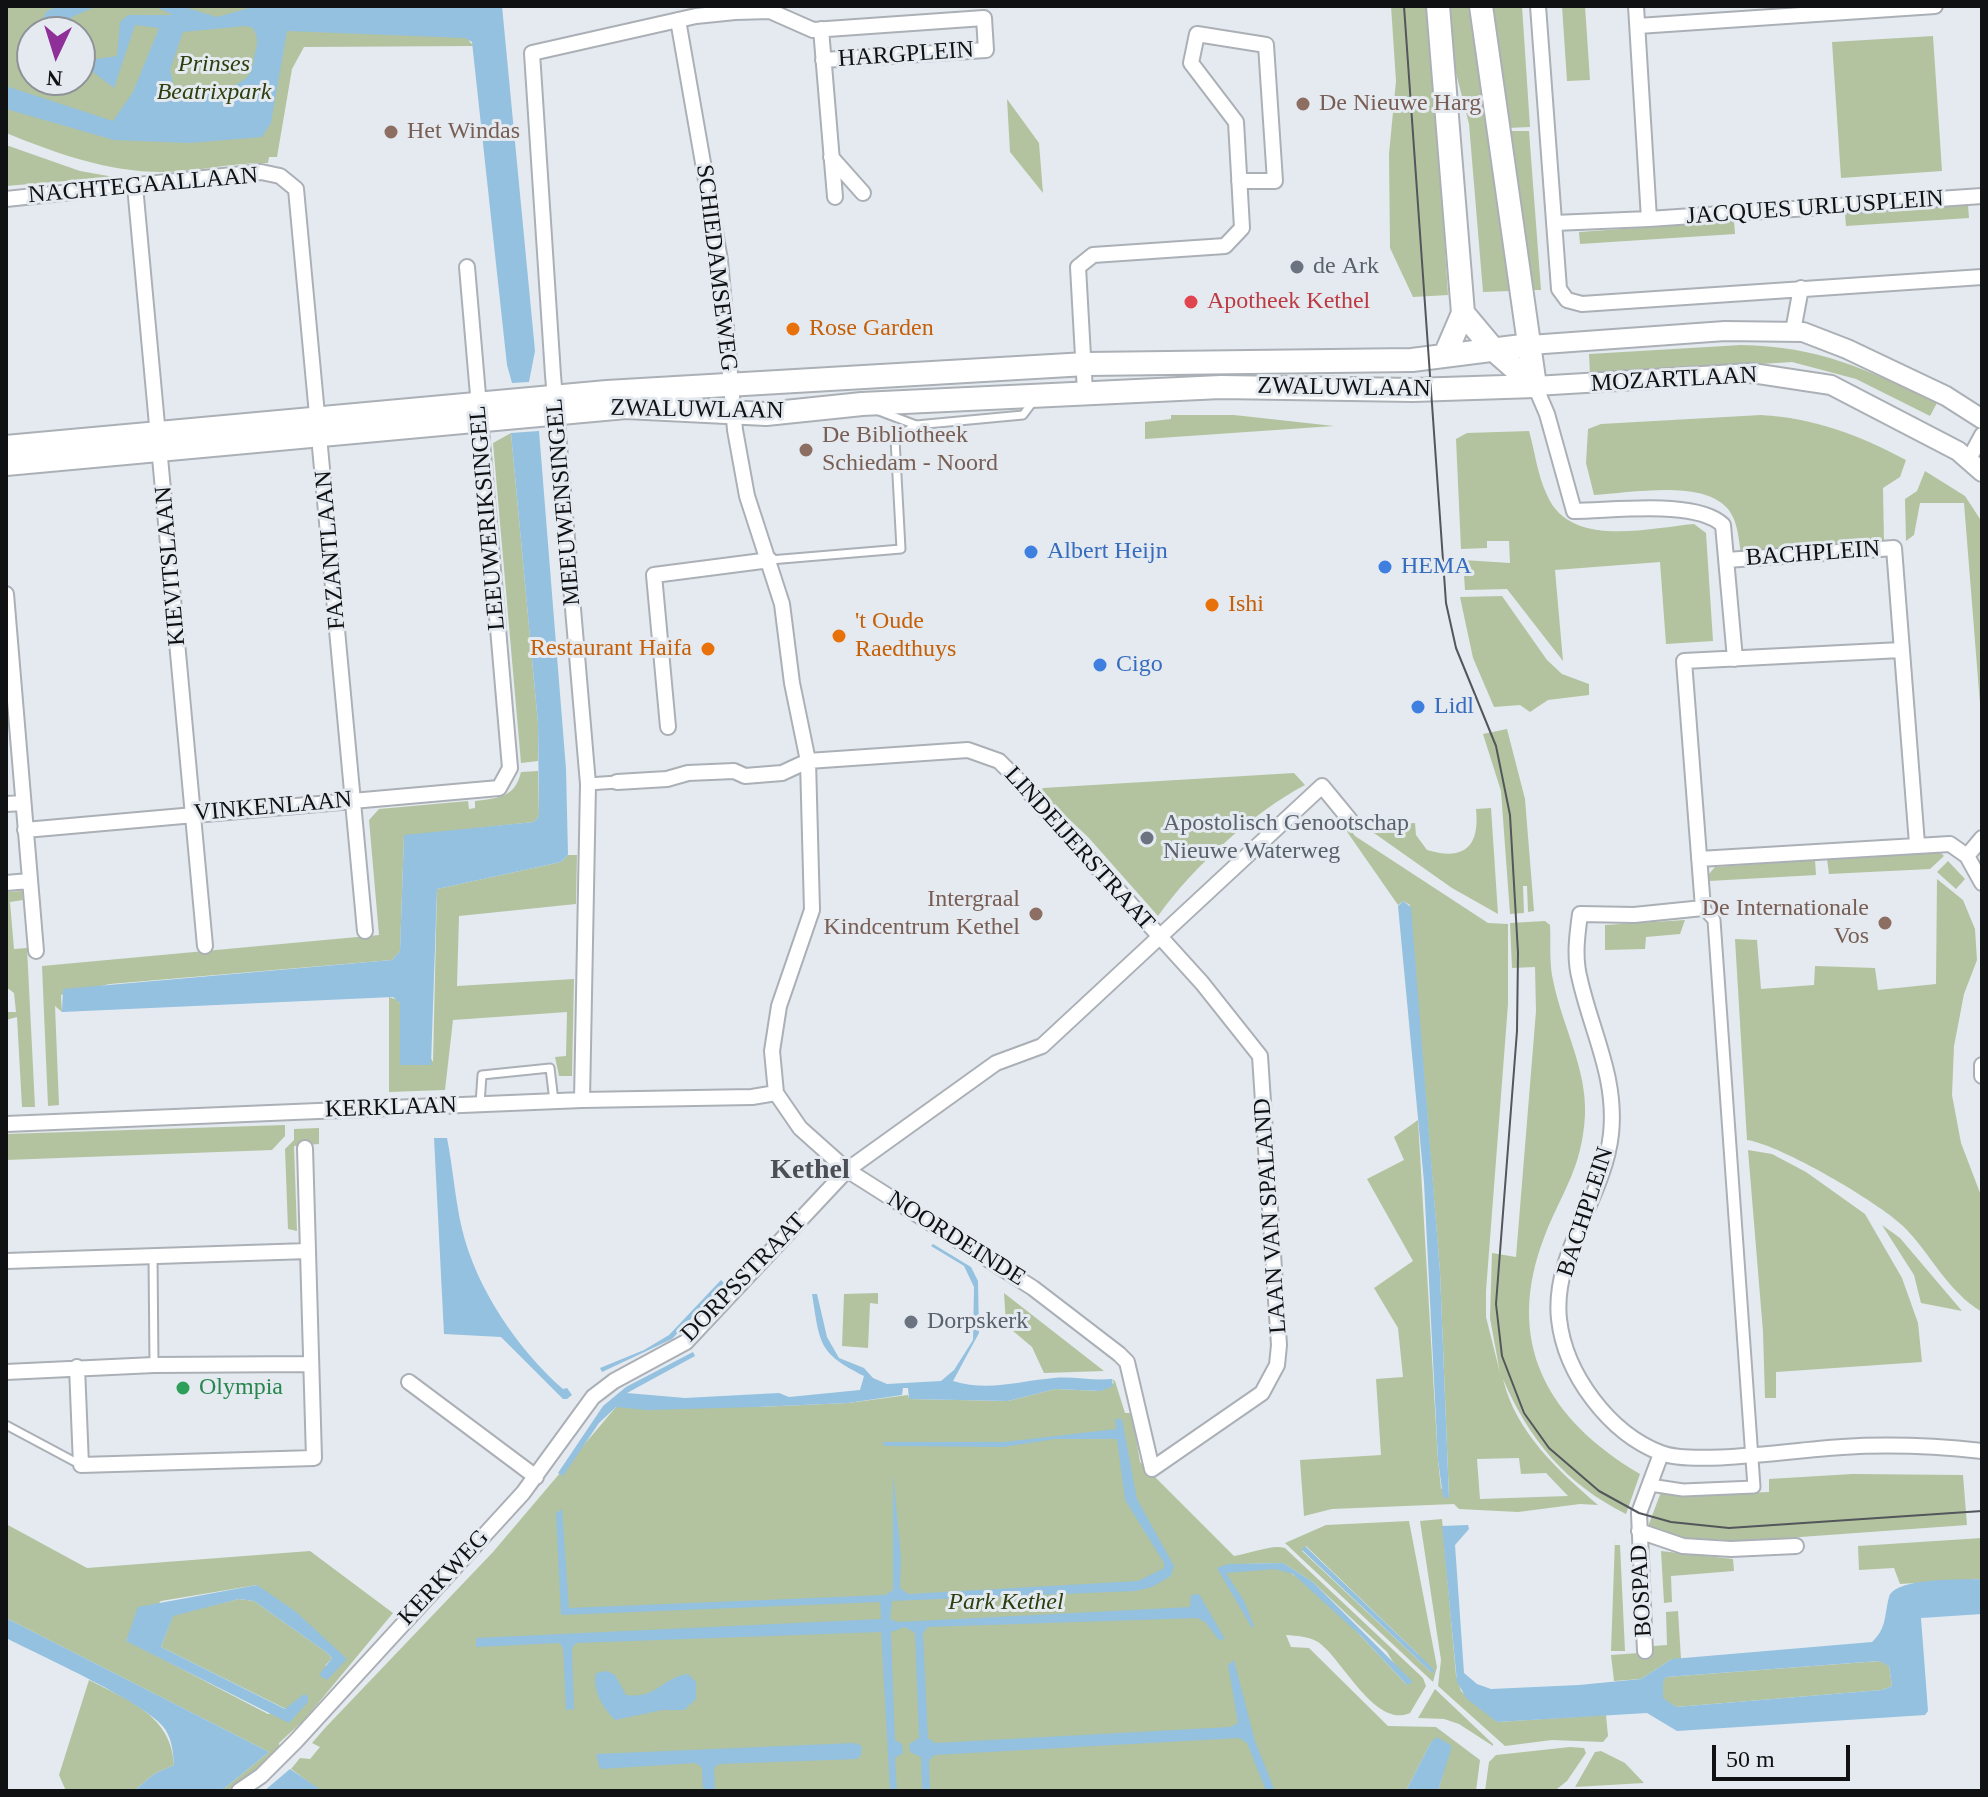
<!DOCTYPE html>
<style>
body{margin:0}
#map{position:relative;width:1988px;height:1797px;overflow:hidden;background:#e4eaf0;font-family:Georgia,serif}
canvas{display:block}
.frame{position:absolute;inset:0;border:8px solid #0f1113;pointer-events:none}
.north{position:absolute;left:16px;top:16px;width:80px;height:80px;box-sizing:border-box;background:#e4eaf0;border:2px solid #8f9398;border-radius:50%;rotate:184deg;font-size:22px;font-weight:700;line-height:32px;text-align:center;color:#0f1113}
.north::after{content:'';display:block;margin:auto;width:28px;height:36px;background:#8f3099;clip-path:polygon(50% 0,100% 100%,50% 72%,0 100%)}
.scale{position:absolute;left:1712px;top:1745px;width:138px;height:36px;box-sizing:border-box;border:4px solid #0f1113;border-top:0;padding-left:10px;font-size:24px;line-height:28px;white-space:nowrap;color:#0f1113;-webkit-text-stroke:6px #e4eaf0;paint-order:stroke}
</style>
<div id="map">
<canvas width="1988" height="1797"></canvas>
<div class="frame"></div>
<div class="north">N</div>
<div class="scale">50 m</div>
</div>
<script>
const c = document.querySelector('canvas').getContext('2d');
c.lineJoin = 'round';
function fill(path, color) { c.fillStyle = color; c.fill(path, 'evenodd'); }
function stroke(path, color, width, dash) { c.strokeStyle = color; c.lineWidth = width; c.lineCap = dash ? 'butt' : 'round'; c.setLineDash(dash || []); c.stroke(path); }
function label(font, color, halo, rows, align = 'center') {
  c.font = font + ' Georgia,serif'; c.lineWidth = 6; c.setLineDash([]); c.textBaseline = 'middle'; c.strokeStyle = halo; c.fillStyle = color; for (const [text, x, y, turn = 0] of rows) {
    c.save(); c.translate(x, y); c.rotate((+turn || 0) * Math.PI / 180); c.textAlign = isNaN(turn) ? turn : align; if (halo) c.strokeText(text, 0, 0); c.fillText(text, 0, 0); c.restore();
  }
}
const green = new Path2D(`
 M6,6H471L469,41L474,46L304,47L292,69L277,157H269L268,163C233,162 198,172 162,172C107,172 56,153 6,133ZM32,32H80V80H32Z
 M1391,6H1429L1448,295L1413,297L1390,248L1389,154L1396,81Z
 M1450,6H1471L1510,291L1483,292L1469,124L1454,65Z
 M1492,6H1522L1530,127L1507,128Z
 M1562,6H1585L1590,80L1567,81Z
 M1933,36L1942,171L1841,178L1832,42Z
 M1007,99L1039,143L1043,193L1010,152Z
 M1511,131H1529L1541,290H1531L1513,170L1517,169Z
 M6,145L80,171L114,177L6,186Z
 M1968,205L1969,218L1846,226L1845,214Z
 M1734,221L1735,234L1580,244L1579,232Z
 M1741,345C1818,346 1869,370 1937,403L1930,416L1856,379L1792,362L1590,375L1589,354Z
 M1234,415L1334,426L1145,439V422L1171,419V415Z
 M1761,415C1814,418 1859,435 1906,460L1900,477L1883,488L1884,542L1741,553C1738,537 1738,518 1725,506C1699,480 1629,493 1594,495L1586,463L1588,429L1601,424Z
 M1529,431C1535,451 1537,474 1547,495C1570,549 1648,528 1694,524L1706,533L1713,641L1666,644L1660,562L1555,570L1563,661L1507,589L1465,590L1463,560L1510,563L1509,541H1487V548L1461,549L1456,439L1467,433Z
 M511,433L538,723V761L521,763L493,443Z
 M1925,471L1965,496L1982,522V729L1964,503H1920L1914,535L1906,541L1905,499L1917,491Z
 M1502,596L1547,660L1562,674L1589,684V695L1548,700L1530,712L1520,705L1494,707L1473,658L1460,597Z
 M1507,729L1525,799L1534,911L1528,912L1527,886H1523L1524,913L1510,914L1501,791L1483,734Z
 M538,771L539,816L534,822L404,836L400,951L392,960L110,984L61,995L62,1012L55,1006L59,1105L48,1106L42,966L379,935L369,820L379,809L468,801L469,809L475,808V801C498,798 515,798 521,772Z
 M1294,773L1305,785C1252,813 1193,867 1158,916L1088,837L1040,792L1043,788Z
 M1330,801L1355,836L1488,923L1508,924V1004L1486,1291V1317L1500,1373L1490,1318L1492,1253L1516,1257L1536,1011L1535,967L1512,968L1510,923L1545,921L1550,925C1551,943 1549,963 1553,980C1562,1026 1587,1068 1585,1115C1582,1168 1563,1190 1545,1235C1503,1342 1547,1419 1640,1474L1626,1514C1566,1484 1529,1440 1503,1379C1516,1433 1558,1470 1598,1505L1580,1504L1518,1512L1459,1509L1454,1504L1332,1509L1304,1516L1300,1460L1381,1455L1376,1379L1403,1377L1398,1328L1374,1288L1413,1261L1367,1179L1404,1160L1394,1137L1418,1120L1438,1460L1441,1488L1449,1497L1440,1272L1410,905L1403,901L1398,905L1327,803ZM1519,1458L1521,1474L1546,1473L1568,1496L1480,1499L1477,1459Z
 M1491,808L1498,914L1452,888L1364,826L1415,823L1416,835L1427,850C1464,861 1480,847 1476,809Z
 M1939,851L1944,856L1930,869L1829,874L1827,859Z
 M568,855H577L576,904L459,916L457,986L574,979L572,1076H559L555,1057L566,1056L567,1012L453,1020L445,1090L389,1092V997L398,1000L433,1062L437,889L561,862Z
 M1815,860L1816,875L1709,881V874L1715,867Z
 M1948,861L1965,879L1956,889L1937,872Z
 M1937,879L1963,900L1975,929L1977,960L1964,994L1954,1046L1952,1095L1961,1143L1982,1198V1312C1946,1290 1932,1255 1903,1226C1878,1202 1781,1145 1747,1140L1735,939L1757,940L1761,989L1814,985L1815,966L1875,968L1878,990L1936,984Z
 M22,891L23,900L10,902L14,949L27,948L35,1107H22L17,1017L6,1020V1012H16L14,993L6,987V892Z
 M1685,920L1680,934L1646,937L1645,949L1605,950V925Z
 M285,1125V1136L272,1150L6,1160V1134Z
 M319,1128V1144L294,1146L297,1231L288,1229L285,1149L294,1140V1129Z
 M1748,1150L1772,1154L1806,1172L1865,1214L1902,1278L1918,1323L1922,1362L1776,1372V1398H1765L1763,1332Z
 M1882,1225L1900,1238L1962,1311L1921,1303L1914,1275Z
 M878,1293V1304L870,1303L868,1348L842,1346L844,1294Z
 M1004,1293L1104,1371L1044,1373L1032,1347L1006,1325Z
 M1112,1379L1115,1381L1125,1413H1132L1140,1462L1234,1556C1250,1554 1272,1544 1285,1548L1423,1678L1426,1686L1410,1713C1375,1729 1342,1658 1318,1642C1308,1636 1297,1636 1286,1635L1291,1647L1309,1648L1388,1726L1436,1727L1480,1760L1476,1791H1438L1444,1770L1431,1742L1406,1791H321L291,1769L300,1758L310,1759L320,1747L312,1743L325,1728L493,1552L616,1407H757L848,1403L908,1395L909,1399L1008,1401L1055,1389L1101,1391L1114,1383ZM1283,1563L1313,1582L1387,1652L1407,1685C1384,1661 1312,1580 1286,1571C1274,1567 1261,1569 1249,1570L1243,1564Z
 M1852,1474L1963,1475L1967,1525L1745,1541L1687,1538L1647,1529L1661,1492L1691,1495L1769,1492V1479Z
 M1442,1519L1456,1675L1461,1691L1497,1722L1606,1715L1608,1736L1603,1742L1552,1740L1505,1746L1438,1686L1441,1660L1420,1521Z
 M1409,1521L1437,1667L1433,1682L1285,1543L1326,1525ZM1306,1546L1418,1654L1432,1673L1302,1551Z
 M6,1524L87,1568L310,1551L393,1613L305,1719L279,1743V1752L237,1787L221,1791L269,1752L6,1618ZM257,1585L346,1659L325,1666L332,1658L326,1652L254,1601L239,1599L173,1615L161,1647L286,1709L268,1714L126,1640L161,1601Z
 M1982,1538V1579L1900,1584L1894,1568L1859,1570L1858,1546Z
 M1615,1539V1545H1620L1625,1651H1611Z
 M1661,1551L1733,1559L1734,1571L1671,1576L1672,1602L1664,1603Z
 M1678,1611L1681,1659H1672L1641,1679L1614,1681L1611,1655L1652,1652L1653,1646L1667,1645L1666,1612Z
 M1880,1661L1889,1666L1892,1686L1882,1690L1676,1707L1663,1699L1662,1682L1666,1677Z
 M89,1680C128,1700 172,1716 174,1765L154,1774L134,1791H66L59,1775Z
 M1435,1689L1493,1744V1746L1459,1724L1444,1719L1418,1718Z
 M1570,1747L1584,1748L1586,1753L1567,1781L1557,1789L1485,1791L1489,1762L1496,1755Z
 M1601,1751L1625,1763L1644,1783L1575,1787L1595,1752Z`);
const water = new Path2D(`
 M59,6H97L72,17L65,29L67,32H44L38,26L47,11Z
 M154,6H181L217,17L256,6H502L535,351L529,382L512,383L507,365L472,42L465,38L287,31L271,123L262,137L189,143L114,140L6,109V86L113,121L133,92L159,28L135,25L114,88L80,62V48L89,60L117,56L120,22L128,15H173ZM245,26L253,28C258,37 258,43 255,53C254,58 253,66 251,71C240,94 193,93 174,87L170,70L183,32Z
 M539,431L566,769L568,855L561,862L437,889L431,1065H400V1003L393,997L62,1012L63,989L392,960L400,951L404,835L534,822L539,816L538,723L511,433Z
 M1403,901L1411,907L1440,1272L1449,1498L1443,1497L1438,1460L1424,1182L1398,906Z
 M434,1138H447C453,1168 455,1199 462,1229C476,1288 518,1350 563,1389L567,1388L572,1395L567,1399H563L501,1337L444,1334Z
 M933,1244L971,1267L978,1281L979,1333L953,1381C989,1392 1018,1381 1054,1378C1073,1376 1092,1381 1112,1379L1113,1386L1101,1391L1055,1389L1008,1401L909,1399L908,1388H903L902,1395L848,1403L757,1407L647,1410L616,1407L599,1423L563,1476L558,1473L603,1406L626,1387L693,1352L695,1356L627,1393L685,1398L779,1393L789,1397L860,1390L864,1376C818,1353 820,1344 812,1294H817L827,1337L839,1358L864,1368L873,1378L887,1384L941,1381L954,1370L973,1340L974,1287L964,1266L931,1246Z
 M721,1280L724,1283L672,1339L602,1372L600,1368L644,1350L669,1335Z
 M1115,1419H1122L1137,1499L1174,1566L1171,1576L1152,1587L1135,1591L892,1601L890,1619L898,1622L1190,1607L1191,1595L1199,1594L1225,1639L1219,1640L1205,1622L1197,1618L928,1627L923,1633L928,1738L935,1743L1230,1727L1238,1723L1228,1665L1234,1660L1255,1741L1275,1791H1266L1247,1743L1239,1738L935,1755L929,1760L930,1791H922L921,1757L910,1752L909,1744L919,1738L915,1633L905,1627L891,1632L895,1740L902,1744L903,1753L895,1758L897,1791H890L881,1632L576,1643L572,1648L574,1709L566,1710L563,1648L559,1643L476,1647V1638L881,1619L880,1602L561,1615L556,1513L562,1509L569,1608L885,1595L893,1590V1472L901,1558L900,1588L908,1594L1138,1581L1164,1568V1563L1125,1500L1117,1439H1055L1003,1447L885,1446L882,1442H1004L1116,1429Z
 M1468,1525L1469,1529L1455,1545L1464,1673L1477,1684L1491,1689L1579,1685L1641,1679L1672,1659L1872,1642C1887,1628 1884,1616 1889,1597C1895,1577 1962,1580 1982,1579V1614L1921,1618L1928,1711L1925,1715L1677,1731L1647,1713L1497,1722L1467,1699L1457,1682L1442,1526ZM1879,1661L1889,1666L1892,1686L1882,1690L1676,1707L1663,1698V1682L1666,1677Z
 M1305,1546L1418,1654L1434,1670L1432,1673L1302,1550Z
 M1283,1563L1313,1582L1413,1682L1407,1685L1361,1636L1293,1574L1275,1569L1226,1573L1244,1601L1254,1626L1252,1628L1217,1568L1228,1564Z
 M257,1585L295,1611L347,1659L327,1680L319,1675L332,1658L326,1652L254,1601L239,1599L173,1616L161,1647L285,1709L304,1694L308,1696V1702L289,1723L126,1641L138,1607Z
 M6,1618L269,1752L221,1791H134L154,1774L174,1765C173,1751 172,1740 165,1729C149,1704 37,1654 6,1638Z
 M607,1671L615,1675L626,1695C657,1699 661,1678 688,1674L696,1682V1699L684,1710H662L615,1720C603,1708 592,1690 596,1673Z
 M1437,1737L1452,1746L1438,1791H1406L1431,1742Z
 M854,1743L862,1746L861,1755L857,1759L719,1764L714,1768L715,1791H703L702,1768L696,1763L600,1769L596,1754Z
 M290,1769L321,1790V1791H264Z`);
const service = new Path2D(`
 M879,411L916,425L1023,415L1035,399
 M770,560L901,549L895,439L916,425
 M480,1104L482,1075L550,1068L554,1101
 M153,1256L154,1365
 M6,1425L79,1464`);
const pedestrian = new Path2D(`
 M588,784L617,782
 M1650,1485L1683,1490L1754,1487L1714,920L1703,908`);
const minor = new Path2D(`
 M1538,6L1559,289L1567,300L1582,304L1982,277
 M1638,26L1935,6
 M821,29L835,197
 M831,157L863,193
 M135,186L205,946
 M6,199L261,172L280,176L296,189L365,931
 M1649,219L1982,196
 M1554,223L1649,219L1636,6
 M1793,331L1801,288
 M1535,386L1547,414L1574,511C1612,511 1696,499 1723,525L1735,659
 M1085,392L1078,267L1093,255L1225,246L1242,228L1236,122L1191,63L1197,34L1266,45L1275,181H1239
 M1969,459L1982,435
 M1727,560L1894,548L1917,844
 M6,594L36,951
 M1901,650L1684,661L1703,908L1634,915L1580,914C1577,936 1574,958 1580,980C1592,1033 1617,1078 1611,1134C1604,1198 1552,1254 1559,1319C1565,1374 1609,1433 1661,1453C1694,1466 1802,1449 1842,1447C1889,1444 1936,1446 1982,1451
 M668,727L654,575L770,560
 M617,782L667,779L688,773L734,771L745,776L782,773L808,761L968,750L999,761L1018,780L1202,983L1260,1056L1279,1345L1277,1365L1262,1393L1152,1469L1127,1362L1119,1354L1033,1288L847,1170L800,1128L776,1093L772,1051L779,1006L812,910L808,761L792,683L782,604L747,496L735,430L720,260L678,20
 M6,804L23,803
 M25,830L499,788L510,768L467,267
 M1967,856L1982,838
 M1699,859L1950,844L1967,856L1982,883
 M6,883L29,881
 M1982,1065V1076
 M582,1100L588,784L553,375L532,53L696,16L735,12L770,11L813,30L984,18L986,50L823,60
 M6,1124L582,1100L752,1097L776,1093
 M6,1261L308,1251
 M77,1367L81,1465L314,1458L305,1148
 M6,1372L154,1365L310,1364
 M409,1382L536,1477
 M1639,1531L1683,1546L1731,1549L1796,1546
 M1645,1651L1639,1513L1661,1454
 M239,1791L261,1776L296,1741L523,1493L593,1397L614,1381L686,1342L847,1170L996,1063L1042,1046L1322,786L1350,820`);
const tertiary = new Path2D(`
 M1530,345L1725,331L1803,332L1847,349L1946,396L1982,419
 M1535,386L1752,373L1831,385L1958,451L1982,472`);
const secondary = new Path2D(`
 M1438,6L1463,313L1445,355
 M1481,6L1535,386
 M1463,313L1494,350L1535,386
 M6,447L607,392L1086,364L1412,360L1530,345
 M6,464L626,407L766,414L862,404L1221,387L1413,390L1535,386`);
const tram = new Path2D(`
 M1404,6L1446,603L1456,648L1496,746L1510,815L1518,953L1517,1031L1496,1304L1502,1356L1524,1413L1549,1448L1599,1491L1639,1513L1671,1522L1729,1528L1982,1511`);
const markers = [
 [1303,104,8,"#8d6e63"],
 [391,132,8,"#8d6e63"],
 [1297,267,8,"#6b7280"],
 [1191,302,8,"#e0444e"],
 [793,329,8,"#e8710a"],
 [806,450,8,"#8d6e63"],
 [1031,552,8,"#3f7fe0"],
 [1385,567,8,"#3f7fe0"],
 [1212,605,8,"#e8710a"],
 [839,636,8,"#e8710a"],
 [708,649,8,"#e8710a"],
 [1100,665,8,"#3f7fe0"],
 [1418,707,8,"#3f7fe0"],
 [1147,838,8,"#6b7280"],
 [1036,914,8,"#8d6e63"],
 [1885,923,8,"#8d6e63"],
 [911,1322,8,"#6b7280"],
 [183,1388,8,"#2e9e5b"]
];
const streetNames = [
 ["HARGPLEIN",906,55,-4],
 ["NACHTEGAALLAAN",143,186,-5],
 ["JACQUES URLUSPLEIN",1815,208,-4],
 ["SCHIEDAMSEWEG",716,268,83],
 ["MOZARTLAAN",1674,380,-3],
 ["ZWALUWLAAN",1344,388,1],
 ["ZWALUWLAAN",697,410,1],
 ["MEEUWENSINGEL",564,502,-95],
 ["LEEUWERIKSINGEL",488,518,-95],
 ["FAZANTLAAN",331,550,-95],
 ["BACHPLEIN",1813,554,-4],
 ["KIEVITSLAAN",171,566,-95],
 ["VINKENLAAN",273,807,-5],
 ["LINDEIJERSTRAAT",1079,849,48],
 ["KERKLAAN",391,1108,-2],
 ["BACHPLEIN",1586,1212,-72],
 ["LAAN VAN SPALAND",1271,1216,-94],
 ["NOORDEINDE",956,1239,32],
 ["DORPSSTRAAT",744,1278,-46],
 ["KERKWEG",444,1578,-47],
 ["BOSPAD",1642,1591,-93]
];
const parkNames = [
 ["Prinses",214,65],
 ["Beatrixpark",214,93],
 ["Park Kethel",1006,1603]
];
const educationNames = [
 ["De Nieuwe Harg",1319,104],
 ["Het Windas",407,132],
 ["De Bibliotheek",822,436],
 ["Schiedam - Noord",822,464],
 ["Intergraal",1020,900,"right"],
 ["Kindcentrum Kethel",1020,928,"right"],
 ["De Internationale",1869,909,"right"],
 ["Vos",1869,937,"right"]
];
const worshipNames = [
 ["de Ark",1313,267],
 ["Apostolisch Genootschap",1163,824],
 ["Nieuwe Waterweg",1163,852],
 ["Dorpskerk",927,1322]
];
const healthNames = [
 ["Apotheek Kethel",1207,302]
];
const foodNames = [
 ["Rose Garden",809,329],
 ["Ishi",1228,605],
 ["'t Oude",855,622],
 ["Raedthuys",855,650],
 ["Restaurant Haifa",692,649,"right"]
];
const shopNames = [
 ["Albert Heijn",1047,552],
 ["HEMA",1401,567],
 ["Cigo",1116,665],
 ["Lidl",1434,707]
];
const leisureNames = [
 ["Olympia",199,1388]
];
const quarterNames = [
 ["Kethel",810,1171]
];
fill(green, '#b3c39f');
fill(water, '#93c1df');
stroke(service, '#abb0b6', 11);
stroke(pedestrian, '#abb0b6', 15);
stroke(minor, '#abb0b6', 18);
stroke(tertiary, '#abb0b6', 22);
stroke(secondary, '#abb0b6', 26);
stroke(service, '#fff', 7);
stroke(pedestrian, '#fff', 11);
stroke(minor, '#fff', 14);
stroke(tertiary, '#fff', 18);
stroke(secondary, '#fff', 22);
stroke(tram, '#53565a', 2);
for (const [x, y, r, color] of markers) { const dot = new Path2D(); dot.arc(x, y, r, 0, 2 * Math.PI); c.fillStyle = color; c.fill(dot); stroke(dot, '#e4eaf0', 3); }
label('24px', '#0f1113', '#e4eaf0', streetNames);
label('italic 24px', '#2e3f0d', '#e4eaf0', parkNames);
label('24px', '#785e54', '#e4eaf0', educationNames, 'left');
label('24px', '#5b616d', '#e4eaf0', worshipNames, 'left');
label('24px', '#be3a42', '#e4eaf0', healthNames, 'left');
label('24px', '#c56008', '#e4eaf0', foodNames, 'left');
label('24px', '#366cbe', '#e4eaf0', shopNames, 'left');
label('24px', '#27864d', '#e4eaf0', leisureNames, 'left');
label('bold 28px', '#4b4f55', '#e4eaf0', quarterNames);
</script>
